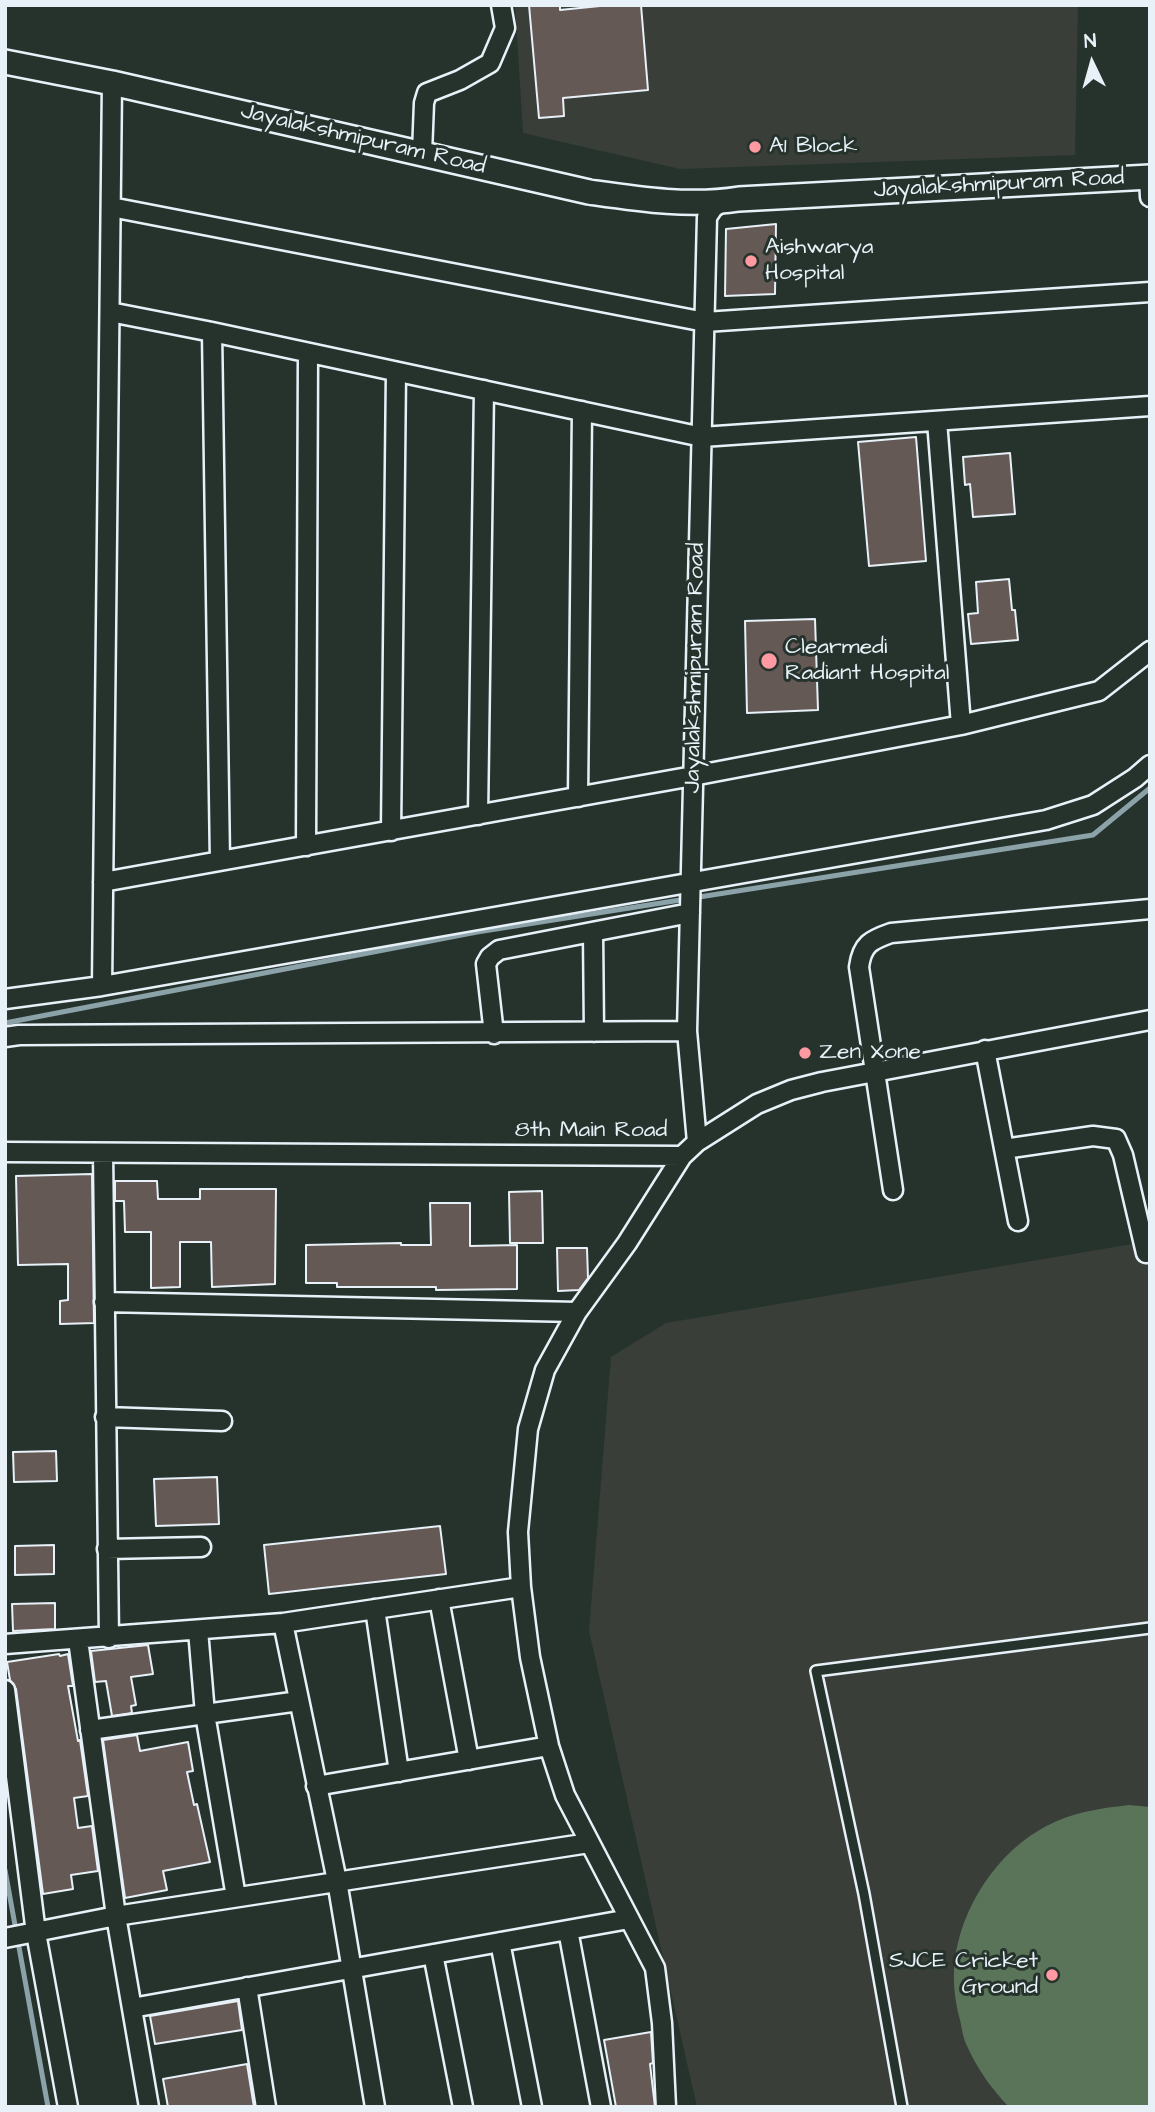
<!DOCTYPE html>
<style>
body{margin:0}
#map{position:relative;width:1155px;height:2112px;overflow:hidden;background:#26332d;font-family:"Architects Daughter",sans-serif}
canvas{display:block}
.frame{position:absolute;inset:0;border:7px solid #e8f1f8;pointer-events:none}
.north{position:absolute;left:1057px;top:28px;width:70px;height:70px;-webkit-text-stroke:5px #26332d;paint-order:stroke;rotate:355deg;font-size:19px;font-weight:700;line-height:28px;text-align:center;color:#e8f1f8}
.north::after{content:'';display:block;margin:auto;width:24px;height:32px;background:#e8f1f8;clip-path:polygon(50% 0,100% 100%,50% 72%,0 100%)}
</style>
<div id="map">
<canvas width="1155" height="2112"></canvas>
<div class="frame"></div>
<div class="north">N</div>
</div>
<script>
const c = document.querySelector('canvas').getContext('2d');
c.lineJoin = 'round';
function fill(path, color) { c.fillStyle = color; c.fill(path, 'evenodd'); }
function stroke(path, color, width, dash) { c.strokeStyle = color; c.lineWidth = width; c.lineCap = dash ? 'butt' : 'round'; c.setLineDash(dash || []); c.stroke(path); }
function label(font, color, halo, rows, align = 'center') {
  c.font = font + ' "Architects Daughter",sans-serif'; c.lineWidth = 6; c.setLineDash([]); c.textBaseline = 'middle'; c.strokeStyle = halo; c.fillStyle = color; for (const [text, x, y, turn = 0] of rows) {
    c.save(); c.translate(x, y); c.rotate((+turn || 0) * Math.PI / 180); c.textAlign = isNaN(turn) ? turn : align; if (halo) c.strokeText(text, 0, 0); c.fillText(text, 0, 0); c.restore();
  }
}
const built = new Path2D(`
 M515,5H1078L1075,155L680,169L523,133Z
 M1150,1241V2107H697L589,1631L611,1357L666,1323Z`);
const green = new Path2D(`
 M1129,1805L1150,1807V2107H1009C991,2088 978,2070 967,2046C963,2038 962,2029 960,2020C954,1999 952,1974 956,1952C966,1897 1005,1843 1057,1821C1080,1811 1104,1808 1129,1805Z`);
const stream = new Path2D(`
 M5,1023L477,932L1093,835L1150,788
 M5,1870L48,2107`);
const building = new Path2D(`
 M529,5H560V10L610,5H641L648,90L563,98L564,116L539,118Z
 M776,224L775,294L725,296L726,229Z
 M916,437L926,561L869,566L858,442Z
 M1010,453L1015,514L973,517L970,484L965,485L963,457Z
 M1009,579L1012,610H1015L1018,640L971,644L968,614L978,613L976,582Z
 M815,619L818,710L747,713L745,621Z
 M92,1174L94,1323L60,1324V1301L68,1300V1264L18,1265L16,1176Z
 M115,1181H157L158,1199H200V1189H276L275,1284L212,1287L211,1242H180V1287L151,1288V1232H125L124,1201H115Z
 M542,1191L543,1243H510L509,1192Z
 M430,1203H470V1246L517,1245V1289L436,1290V1287H337V1283H306V1245L401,1243V1245H431Z
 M557,1248H587L588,1278L579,1290L558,1291Z
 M56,1451L57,1481L14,1482L13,1452Z
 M217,1477L219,1524L156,1526L154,1479Z
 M440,1526L446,1574L269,1594L264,1545Z
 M54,1545V1574L15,1575V1546Z
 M55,1603V1629L13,1631L12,1604Z
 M148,1645L153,1674L131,1677L136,1705L131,1706L132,1713L112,1716L106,1681L95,1682L91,1651Z
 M59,1654L60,1656L68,1654L73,1686H68L78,1741L80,1740L88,1796L74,1798L78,1828L92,1826L98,1871L71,1875L73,1889L43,1894L16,1689L10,1680L7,1662Z
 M137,1735L140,1751L188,1742L193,1771L187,1772L194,1805L197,1804L210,1862L163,1871L167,1890L125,1898L103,1740Z
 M238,2001L242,2030L155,2044L150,2016Z
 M651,2032L653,2063L650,2064L655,2107H616L604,2040Z
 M247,2064L254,2107H168L163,2079Z`);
const service = new Path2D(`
 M902,2107L864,1894L816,1671L1150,1628`);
const minor = new Path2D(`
 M422,153L424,103L427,93L460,80L490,63L505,28L501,5
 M1149,177L1150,197
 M111,207L705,322L1150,292
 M110,312L212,332L702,437L1150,406
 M212,332L220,861
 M937,421L961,725
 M578,797L582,411
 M478,815L484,390
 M391,831L396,372
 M306,846L308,353
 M103,882L693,776L961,725L1099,691L1150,651
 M593,932L594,1032
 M102,986L112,83
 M5,999L102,986L1046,820L1093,805L1135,778L1150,765
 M494,1034L486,964L490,957L499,950L690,913
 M5,1037L19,1035L687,1031
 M985,1050L1018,1221
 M697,1142L687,1031L707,217L713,208L723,201
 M1004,1149L1093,1136L1116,1139L1123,1155L1146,1253
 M5,1152L682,1156
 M103,1153L109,1638
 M893,1190L859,967C862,944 871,940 891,933L1150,909
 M104,1302L577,1312
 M105,1417L222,1421
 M107,1549L201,1547
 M439,1599L469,1760
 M375,1609L399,1772
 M283,1623L337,1881L375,2107
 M198,1630L205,1714L236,1897
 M78,1640L116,1916L149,2107
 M5,1644L283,1623L521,1587
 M5,1690L36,1933L68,2107
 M90,1730L299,1701
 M316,1786L549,1746
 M568,1930L601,2107
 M5,1938L116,1916L589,1843
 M500,1942L532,2107
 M433,1954L463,2107
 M247,1987L266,2107
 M132,2008L629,1919
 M666,2107L662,2023L655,1968L565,1795L549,1746L530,1657L521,1587L518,1532L528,1429L545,1370L577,1312L627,1243L682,1156L697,1142L757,1104L791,1090L822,1082L1150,1020`);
const tertiary = new Path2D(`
 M5,62L112,83L589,192C638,199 689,207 739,199L1150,177`);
const markers = [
 [755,147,7,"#ff9aa2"],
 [751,261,7,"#ff9aa2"],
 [769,661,9,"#ff9aa2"],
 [805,1053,7,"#ff9aa2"],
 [1052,1975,7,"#ff9aa2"]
];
const streetNames = [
 ["Jayalakshmipuram Road",363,140,13],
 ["Jayalakshmipuram Road",999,185,-3],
 ["Jayalakshmipuram Road",696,668,-89],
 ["8th Main Road",591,1131]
];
const poiNames = [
 ["A1 Block",769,147],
 ["Aishwarya",765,248],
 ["Hospital",765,274],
 ["Clearmedi",785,648],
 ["Radiant Hospital",785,674],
 ["Zen Xone",819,1053],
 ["SJCE Cricket",1038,1962,"right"],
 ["Ground",1038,1988,"right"]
];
fill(built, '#393e39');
fill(green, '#5a745a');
stroke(stream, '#8ca2a9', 5);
fill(building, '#655955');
stroke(building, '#e8f1f8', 2);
stroke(service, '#e8f1f8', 14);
stroke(minor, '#e8f1f8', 23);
stroke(tertiary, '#e8f1f8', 28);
stroke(service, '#26332d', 9);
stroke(minor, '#26332d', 18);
stroke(tertiary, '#26332d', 23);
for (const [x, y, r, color] of markers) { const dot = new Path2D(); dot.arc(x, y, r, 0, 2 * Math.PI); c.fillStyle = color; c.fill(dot); stroke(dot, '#26332d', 2.5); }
label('23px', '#e8f1f8', '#26332d', streetNames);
label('23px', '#e8f1f8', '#26332d', poiNames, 'left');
</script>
